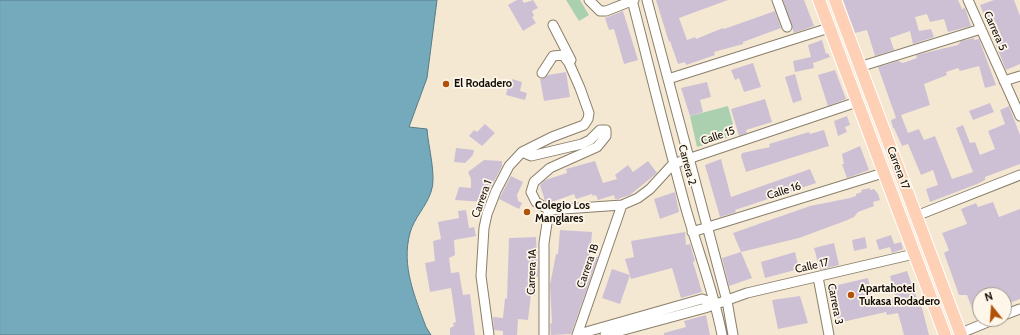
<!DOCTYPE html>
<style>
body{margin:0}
#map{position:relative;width:1020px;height:335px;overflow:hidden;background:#f5e8d2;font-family:Cabin,sans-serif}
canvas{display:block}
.north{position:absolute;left:972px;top:287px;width:40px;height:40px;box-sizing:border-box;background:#fef6e9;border:1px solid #9f988e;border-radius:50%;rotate:343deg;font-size:11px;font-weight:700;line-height:16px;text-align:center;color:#110c06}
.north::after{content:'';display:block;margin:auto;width:14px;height:18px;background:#b1510a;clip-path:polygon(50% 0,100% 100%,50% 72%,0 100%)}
</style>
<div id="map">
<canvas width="1020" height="335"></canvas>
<div class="north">N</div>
</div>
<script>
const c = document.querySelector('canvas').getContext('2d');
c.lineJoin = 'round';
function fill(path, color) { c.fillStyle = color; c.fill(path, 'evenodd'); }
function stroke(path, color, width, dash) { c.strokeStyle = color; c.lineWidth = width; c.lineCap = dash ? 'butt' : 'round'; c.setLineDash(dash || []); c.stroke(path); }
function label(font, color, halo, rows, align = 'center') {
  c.font = font + ' Cabin,sans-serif'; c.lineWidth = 3.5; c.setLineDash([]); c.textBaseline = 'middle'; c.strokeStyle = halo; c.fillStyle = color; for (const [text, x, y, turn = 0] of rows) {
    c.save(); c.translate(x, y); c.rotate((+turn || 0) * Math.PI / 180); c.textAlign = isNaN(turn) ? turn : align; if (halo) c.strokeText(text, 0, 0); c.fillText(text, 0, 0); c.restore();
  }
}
const green = new Path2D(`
 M566,0H580L589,15L579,21Z
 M728,106L736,135L697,147L690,116Z`);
const water = new Path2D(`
 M0,0H437L427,78L409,127L427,129C428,146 437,177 431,192C426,207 414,218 410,233C401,266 415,297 426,327L431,335H0Z`);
const building = new Path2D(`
 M517,0H522L524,3L533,0L538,8L532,11L534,16L532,17L536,23L523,31L508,5Z
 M656,0H728L679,18L687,40L695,37L696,39L723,28L724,29L775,11L781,28L743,42V44L714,52L715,55L686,65L685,62L678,64L670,41L669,42Z
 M783,0H804L814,26L794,33Z
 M843,0H958L962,9L965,8L971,26L948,32L944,19L930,22L927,14L915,17L919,31L931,29L934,37L913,44L910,31L890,38L894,50L875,56L867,30L855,33Z
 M994,0H1014L1020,16V64L1006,70L980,5Z
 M623,11L638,60L624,64L614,29L609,30L605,18Z
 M974,38V40L979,39L996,85L985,88L979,66L960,71L958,68L946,72L947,75L924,84L930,105L901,115L908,133L919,129L924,140L935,136L952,179L973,172L956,128L963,125L970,143L975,142L980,155L995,149L988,131L1005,124L1000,110L1009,106L1020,135V164L985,177V180L977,184L930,202L926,189L938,185L933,170L921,175L908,144L902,146L894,128H893L891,120L896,118L878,67L898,61L903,63L917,58L916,55L958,45L961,41Z
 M822,40L826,54L828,53L830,57L813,63L814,68L795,72L793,61L811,57L808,45Z
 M753,63L761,87L744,92L739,78L735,80L731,70Z
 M835,70L846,99L828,106L818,75Z
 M566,72L570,97L544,101L540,79L544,78L548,75Z
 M795,74L802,100L793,103L785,77Z
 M512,79L522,82L520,91L527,93L525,100L506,95L508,86H510Z
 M707,82L711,97L700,100L703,112L690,116L681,88Z
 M765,99L772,122L746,130L747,133L739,136L731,109Z
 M990,103L994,112L973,120L969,111Z
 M847,116L850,125L845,127L847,132L838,136L834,121Z
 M485,124L495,133L482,146L469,136L474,130L477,132Z
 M824,130L829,146L746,172L741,156L742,153L770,147L769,144L809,132L810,134Z
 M860,146L869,170L847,178L842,164H844L842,154Z
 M456,148L474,150L473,155L465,163L454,162Z
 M721,159L731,197L810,169L816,183L735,210L736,212L720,217L705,165Z
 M484,160L502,161V166L491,187H485L484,202L455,200L459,187L471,188V179L468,172Z
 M595,161L603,183L617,179L615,175L628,165L633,172L648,161L657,173L630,195L618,199H615L614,195L598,200L596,195L593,196L592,194L576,199L574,194L549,203L545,201L540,185L545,180L567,173L566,169Z
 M511,176L523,182L517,195L518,201L522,203L519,209L499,199Z
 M870,188V190L874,189L878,194L880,200L873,202L874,206L858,212L854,217L845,221L799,238L741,252L733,233L810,206L850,198L856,196V194L862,192L861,190Z
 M675,192L679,212L660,219L654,199Z
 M993,202L999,217L1020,209V299L1004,305V295H980V314L975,316L967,295H959L944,253L949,250L942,233L967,224L961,209L976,203L978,207Z
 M466,210L469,228L474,227L476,236L454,240L455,255L449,258L451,273L459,272L463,295L470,294L475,335H450V328L454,326L453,323L456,322L451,288L430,292L425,263L435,261L433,241L441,239L438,222L459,218L458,211Z
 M560,230L592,232L590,257H598L571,334L551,335L550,324L552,323L550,285L556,254H558Z
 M685,232L686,245L690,244L695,261L693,262L702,292L681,298L672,268L631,279L625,259L634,257L631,241Z
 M891,235L894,244L901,242L903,249L892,253L890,247L879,250L876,240Z
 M536,237L538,277L536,276L535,296L531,295L528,320L518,319L517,335H503V331L494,330L493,317L503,318L505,298L507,299L509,238Z
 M865,237L867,248L854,251L852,240Z
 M834,243L839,265L820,270L814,248Z
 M741,252L752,278L729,286L722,258Z
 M795,252L799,269L765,278L761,262Z
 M612,269L630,275L620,304L602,298Z
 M907,271L919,304H921L929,335H904L898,313L887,315L886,312L838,323L829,287L868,278L873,303L896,298L890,276Z
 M800,296L808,323L778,329L772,300Z
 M706,315L710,335H664V333L686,327L684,321Z`);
const minor = new Path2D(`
 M589,0L600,11H606L634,0
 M632,0C650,70 667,140 686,209C698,251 714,292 722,335
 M647,0L727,301L733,335
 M777,0L787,27
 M968,0L1020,116
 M553,25L571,60
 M859,67L981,29
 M668,79L829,28
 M1004,81L1020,76
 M522,152L531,156L582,144L590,140L600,130H606V136L597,147L550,168L534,182L531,192L536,202L549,210
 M549,210L622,205L638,198L650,189L673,164L857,102
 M916,216L1020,175
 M692,232L883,173
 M818,277L829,335
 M1004,315L1020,309
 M961,333L995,319
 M489,335L481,276L484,228L487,214L496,191L509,166L522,152L552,137L584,125L588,119L589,113L580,88L569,63L563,55L553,56L542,73
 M544,335V243L549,210
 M577,335L622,205
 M582,335L586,332L702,299L716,304
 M605,335L705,308L747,293L914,254`);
const major = new Path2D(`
 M819,0L945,335
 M835,0L961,335`);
const markers = [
 [446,84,4,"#b1510a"],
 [527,212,4,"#b1510a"],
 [851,295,4,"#b1510a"]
];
const streetNames = [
 ["Carrera 5",995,31,66],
 ["Calle 15",718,136,-19],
 ["Carrera 2",687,165,75],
 ["Carrera 17",898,168,69],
 ["Calle 16",784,191,-17],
 ["Carrera 1",482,199,-70],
 ["Carrera 1B",588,266,-71],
 ["Calle 17",812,266,-13],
 ["Carrera 1A",532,272,-88],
 ["Carrera 3",835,304,79]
];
const poiNames = [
 ["El Rodadero",454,84],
 ["Colegio Los",535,206],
 ["Manglares",535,219],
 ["Apartahotel",859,289],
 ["Tukasa Rodadero",859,302]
];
fill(green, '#abd0b0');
fill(water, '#74aabc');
stroke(water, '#567b85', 1);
fill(building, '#cdc0d5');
stroke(minor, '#8a7f6a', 11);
stroke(major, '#fff', 14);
stroke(minor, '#fff', 9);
stroke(major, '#fed0b6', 12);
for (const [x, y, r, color] of markers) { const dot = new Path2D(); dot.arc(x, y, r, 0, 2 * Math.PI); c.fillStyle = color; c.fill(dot); stroke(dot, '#fef6e9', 1.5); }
label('11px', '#110c06', '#fef6e9', streetNames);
label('bold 11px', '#110c06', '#fef6e9', poiNames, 'left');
</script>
